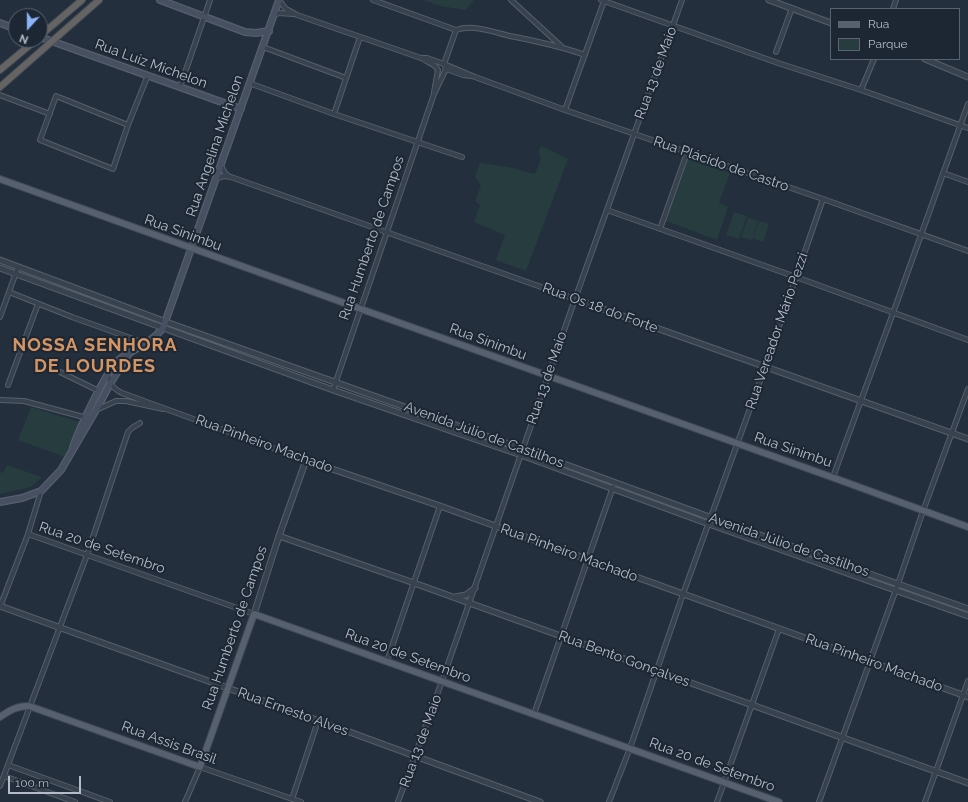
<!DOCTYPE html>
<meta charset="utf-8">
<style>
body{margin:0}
#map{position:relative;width:968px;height:802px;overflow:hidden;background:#242f3e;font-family:Raleway,sans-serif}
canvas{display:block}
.legend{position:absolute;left:830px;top:8px;width:130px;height:52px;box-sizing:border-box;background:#1d2633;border:1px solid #59626f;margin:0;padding:5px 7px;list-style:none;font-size:12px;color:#b4bcc9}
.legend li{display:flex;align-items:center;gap:8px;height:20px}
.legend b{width:20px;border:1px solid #59626f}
.north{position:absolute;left:8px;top:8px;width:40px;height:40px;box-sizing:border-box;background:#1d2633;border:1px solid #59626f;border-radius:50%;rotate:201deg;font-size:11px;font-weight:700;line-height:16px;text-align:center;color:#b4bcc9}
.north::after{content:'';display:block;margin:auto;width:14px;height:18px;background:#8ab4f8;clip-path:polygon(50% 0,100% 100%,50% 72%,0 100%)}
.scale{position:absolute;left:8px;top:776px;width:73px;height:18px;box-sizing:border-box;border:2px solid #b4bcc9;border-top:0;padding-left:5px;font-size:12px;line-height:14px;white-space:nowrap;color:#b4bcc9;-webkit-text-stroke:3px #1d2633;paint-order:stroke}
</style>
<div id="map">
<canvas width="968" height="802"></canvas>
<ul class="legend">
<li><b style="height:5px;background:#56606e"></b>Rua</li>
<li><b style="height:11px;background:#263c3f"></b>Parque</li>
</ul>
<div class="north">N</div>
<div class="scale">100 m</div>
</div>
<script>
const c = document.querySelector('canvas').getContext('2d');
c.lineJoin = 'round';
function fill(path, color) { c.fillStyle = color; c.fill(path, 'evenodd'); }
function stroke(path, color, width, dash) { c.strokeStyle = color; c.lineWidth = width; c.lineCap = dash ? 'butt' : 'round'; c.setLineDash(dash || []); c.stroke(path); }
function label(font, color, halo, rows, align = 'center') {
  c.font = font + ' Raleway,sans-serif'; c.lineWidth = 4; c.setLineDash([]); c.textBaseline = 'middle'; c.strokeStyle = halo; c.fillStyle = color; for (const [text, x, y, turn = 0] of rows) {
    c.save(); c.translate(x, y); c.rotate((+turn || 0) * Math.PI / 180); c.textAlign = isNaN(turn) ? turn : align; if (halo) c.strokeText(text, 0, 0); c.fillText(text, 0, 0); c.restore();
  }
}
const green = new Path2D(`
 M424,0H474L466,10L440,6Z
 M541,146L568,159L526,271L496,260L505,235L474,222L480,205L475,201L481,186L475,176L480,163L509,167L535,174L541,159L538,152Z
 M688,158L730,173L719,203L728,207L717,240L666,221Z
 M734,212L747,216L739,239L726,235Z
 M748,217L758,221L752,240L741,237Z
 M759,221L769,224L763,242L753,238Z
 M31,407L82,423L65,457L18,440Z
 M7,465L42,477L31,487L0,494V472L3,473Z`);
const minor = new Path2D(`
 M279,0L286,9L297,15L421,58H427L444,64L475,77L565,110L823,199L968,251
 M373,0L456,30
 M511,0L561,46
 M601,0L778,63L861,90L968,128
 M893,9L896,0
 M274,15L279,13L293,14
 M456,30C473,24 493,32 510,36C536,41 560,46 585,55
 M263,47L346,78
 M776,52L792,8
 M422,58C427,63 435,63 438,70L434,92
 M446,69L463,75L471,76
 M249,83L334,114L462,157
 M180,87L210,0
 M861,90L874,59
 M0,95L50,114
 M565,110L604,1
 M334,114L360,37
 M128,125L56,96L40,140L113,169L128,125L148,75
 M221,166L225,173L230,177
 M943,173L968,182
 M217,178L224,176L231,177L575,299
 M607,210L796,277L968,340
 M660,229L687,153
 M9,292L72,317L147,344
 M0,317L18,267
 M60,372L99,391
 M108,374C110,384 112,388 122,393L306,460
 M8,385L38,304
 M333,390L434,94L446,69L444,64L456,30
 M0,400L24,401L87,418
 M96,410L116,401H126L163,409
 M833,477L893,313L968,104
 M28,534L254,614
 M0,607L28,534L41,491
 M387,661L440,506
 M534,714L613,487
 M8,765L110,802
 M4,776L75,802
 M0,786L87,555L128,432L132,428L140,423
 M292,799L318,721
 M185,802L200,767L301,802
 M398,802L442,681L575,299L682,0
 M609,802L630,748L683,594L765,367L823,199
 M717,802L779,629
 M819,802L898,584L923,511L968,389
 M925,802L968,681`);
const tertiary = new Path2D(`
 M769,0L831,23
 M925,59L968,77
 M0,260L166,322L523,449L712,518L968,609
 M0,268L333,390L521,455L709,524L968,616
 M575,299L968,439
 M279,536L414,583L968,783
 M455,597L466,595L475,588
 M0,606L336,727L540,802
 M254,614L279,536L306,460L440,506L968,697`);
const secondary = new Path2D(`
 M160,0L245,32L256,33L269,31
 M0,23L16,29
 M40,37L241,109
 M73,447C79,430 107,367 121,358C136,348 151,343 163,328L279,0
 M0,502L22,498L41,491L61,470L96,410L110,384L128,355`);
const primary = new Path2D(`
 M0,179L361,309L837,479L968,527
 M0,717C10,710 17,706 29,706L200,767L254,614L779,802`);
const trunk = new Path2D(`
 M40,36L82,0
 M0,70L36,40
 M0,87L99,0`);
const streetNames = [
 ["Rua Luiz Michelon",151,64,20],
 ["Rua 13 de Maio",656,73,-70],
 ["Rua Angelina Michelon",215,146,-71],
 ["Rua Plácido de Castro",721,164,19],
 ["Rua Sinimbu",183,233,20],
 ["Rua Humberto de Campos",372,238,-71],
 ["Rua Os 18 do Forte",600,308,20],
 ["Rua Vereador Mário Pezzi",777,331,-71],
 ["Rua Sinimbu",488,342,20],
 ["Rua 13 de Maio",547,378,-71],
 ["Avenida Júlio de Castilhos",484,435,20],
 ["Rua Pinheiro Machado",264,444,20],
 ["Rua Sinimbu",793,450,19],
 ["Avenida Júlio de Castilhos",789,545,19],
 ["Rua 20 de Setembro",102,548,19],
 ["Rua Pinheiro Machado",569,553,20],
 ["Rua Humberto de Campos",235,628,-71],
 ["Rua 20 de Setembro",408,656,20],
 ["Rua Bento Gonçalves",624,659,20],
 ["Rua Pinheiro Machado",874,663,20],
 ["Rua Ernesto Alves",293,712,20],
 ["Rua 13 de Maio",421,741,-70],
 ["Rua Assis Brasil",169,743,20],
 ["Rua 20 de Setembro",712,765,20]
];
const districtNames = [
 ["NOSSA SENHORA",95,346],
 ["DE LOURDES",95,367]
];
fill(green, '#263c3f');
stroke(minor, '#565f6c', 6);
stroke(tertiary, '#565f6c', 7);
stroke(secondary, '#565f6c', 8);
stroke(primary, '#414a57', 8);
stroke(trunk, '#434c59', 8);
stroke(minor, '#38414e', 4);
stroke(tertiary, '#38414e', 5);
stroke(secondary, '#465061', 5.5);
stroke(primary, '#56606e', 6);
stroke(trunk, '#656462', 6);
label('14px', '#b4bcc9', '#1d2633', streetNames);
c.letterSpacing = '1px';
label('bold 18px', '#d59563', '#1d2633', districtNames);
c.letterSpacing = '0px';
</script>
